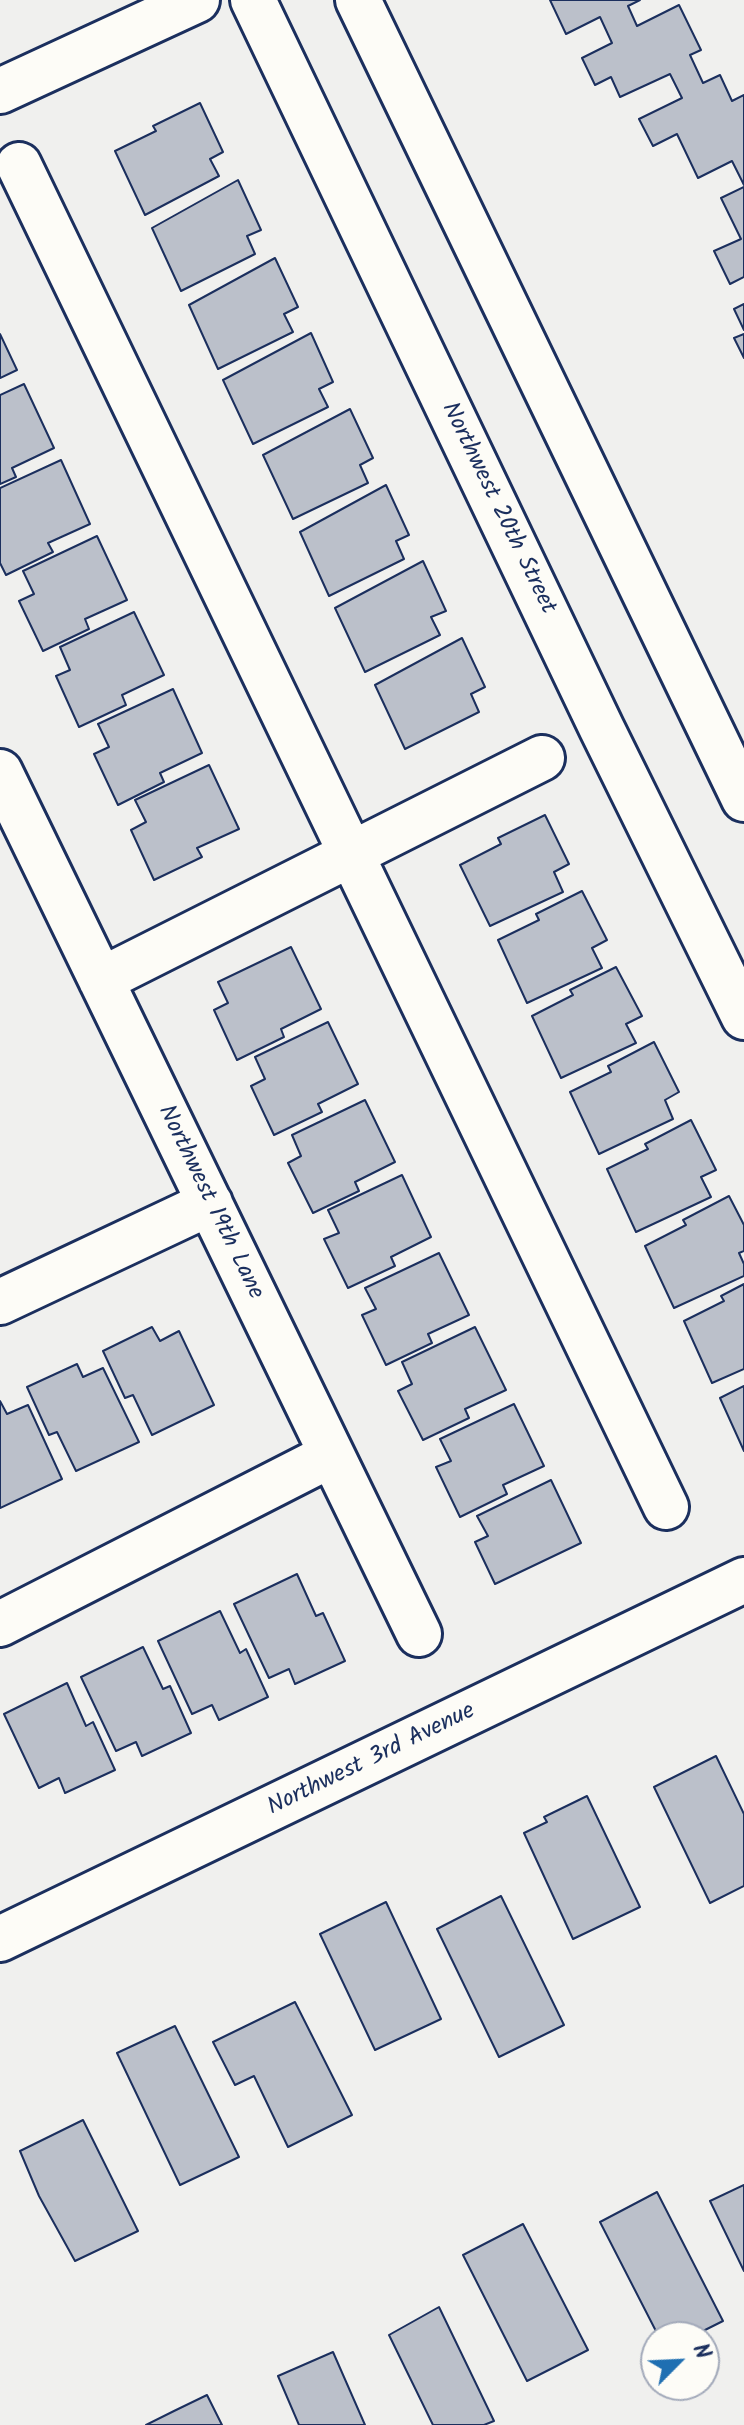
<!DOCTYPE html>
<style>
body{margin:0}
#map{position:relative;width:744px;height:2425px;overflow:hidden;background:#f0f0ee;font-family:Kalam,sans-serif}
canvas{display:block}
.north{position:absolute;left:640px;top:2321px;width:80px;height:80px;box-sizing:border-box;background:#fdfcf7;border:2px solid #a3aaba;border-radius:50%;rotate:66deg;font-size:22px;font-weight:700;line-height:32px;text-align:center;color:#1b2f5e}
.north::after{content:'';display:block;margin:auto;width:28px;height:36px;background:#1f6fb2;clip-path:polygon(50% 0,100% 100%,50% 72%,0 100%)}
</style>
<div id="map">
<canvas width="744" height="2425"></canvas>
<div class="north">N</div>
</div>
<script>
const c = document.querySelector('canvas').getContext('2d');
c.lineJoin = 'round';
function fill(path, color) { c.fillStyle = color; c.fill(path, 'evenodd'); }
function stroke(path, color, width, dash) { c.strokeStyle = color; c.lineWidth = width; c.lineCap = dash ? 'butt' : 'round'; c.setLineDash(dash || []); c.stroke(path); }
function label(font, color, halo, rows, align = 'center') {
  c.font = font + ' Kalam,sans-serif'; c.lineWidth = 6; c.setLineDash([]); c.textBaseline = 'middle'; c.strokeStyle = halo; c.fillStyle = color; for (const [text, x, y, turn = 0] of rows) {
    c.save(); c.translate(x, y); c.rotate((+turn || 0) * Math.PI / 180); c.textAlign = isNaN(turn) ? turn : align; if (halo) c.strokeText(text, 0, 0); c.fillText(text, 0, 0); c.restore();
  }
}
const building = new Path2D(`
 M550,0H640L628,6L637,26L679,5L701,50L690,55L703,83L720,75L732,101L744,95V185L732,161L698,178L677,134L653,146L639,119L682,98L670,74L620,97L611,77L595,85L582,58L612,43L600,17L566,34Z
 M200,103L223,152L210,159L219,176L145,215L115,151L156,131L153,126Z
 M238,180L261,230L247,236L255,254L181,291L152,228Z
 M744,187V277L730,284L714,251L741,239L721,198Z
 M275,258L298,307L284,314L293,332L218,369L189,305Z
 M744,304V330L734,309Z
 M311,333L333,382L319,389L328,407L253,444L223,380Z
 M0,334L17,370L0,378Z
 M744,334V358L734,338Z
 M24,384L54,448L12,468L16,477L0,484V395Z
 M350,409L373,458L360,465L368,483L293,519L263,455Z
 M61,460L90,524L48,543L53,552L6,575L0,563V488Z
 M386,485L409,535L396,541L404,559L329,596L300,532Z
 M97,536L127,600L85,619L89,629L43,651L19,601L34,594L23,571Z
 M423,561L446,611L431,617L440,635L365,672L335,608Z
 M134,612L164,675L122,695L126,705L79,727L56,676L70,670L60,647Z
 M462,638L485,687L471,694L479,712L405,749L375,685Z
 M173,689L202,753L160,773L164,782L118,805L94,754L109,747L98,724Z
 M209,765L239,829L197,848L202,857L154,880L131,830L146,822L135,800Z
 M545,815L569,864L554,872L563,892L490,926L460,865L501,844L498,838Z
 M582,891L607,940L592,948L602,968L527,1003L498,940L539,920L536,914Z
 M291,947L321,1009L281,1029L284,1037L237,1060L214,1010L228,1003L218,982Z
 M616,967L642,1016L626,1024L636,1043L561,1078L532,1016L573,995L570,990Z
 M328,1022L358,1084L318,1104L322,1112L274,1135L251,1086L265,1079L255,1057Z
 M654,1042L679,1092L665,1100L673,1119L599,1154L570,1092L611,1072L608,1066Z
 M365,1100L395,1162L355,1182L359,1191L313,1213L288,1163L301,1156L292,1135Z
 M691,1120L716,1170L701,1177L711,1197L636,1232L607,1169L648,1149L645,1144Z
 M402,1175L431,1237L391,1257L395,1266L348,1288L324,1239L339,1233L328,1210Z
 M729,1196L744,1225V1251L739,1253L744,1264V1276L674,1308L645,1246L686,1225L683,1220Z
 M439,1253L469,1315L428,1334L432,1343L386,1365L362,1315L376,1309L365,1288Z
 M744,1284V1369L712,1383L684,1321L724,1301L721,1296Z
 M152,1327L160,1341L179,1331L214,1405L152,1435L133,1395L125,1398L103,1351Z
 M475,1327L506,1390L465,1409L469,1418L423,1440L398,1391L412,1384L402,1362Z
 M77,1364L83,1377L103,1368L139,1442L76,1471L57,1432L49,1435L27,1387Z
 M744,1386V1451L720,1398Z
 M0,1401L7,1414L28,1405L62,1479L0,1508Z
 M514,1404L544,1466L503,1485L507,1494L460,1517L436,1467L451,1461L440,1439Z
 M551,1480L581,1543L495,1584L475,1542L488,1536L477,1516Z
 M297,1574L316,1616L323,1613L345,1661L295,1684L289,1669L269,1678L234,1604Z
 M220,1611L240,1653L246,1649L268,1697L219,1720L212,1705L192,1714L158,1641Z
 M143,1647L163,1689L170,1686L191,1733L142,1756L136,1742L116,1751L81,1677Z
 M67,1683L86,1726L93,1722L115,1770L65,1793L59,1778L39,1788L4,1714Z
 M716,1756L744,1814V1886L710,1903L654,1787Z
 M587,1796L640,1907L573,1939L524,1833L547,1822L544,1817Z
 M501,1896L564,2025L499,2057L437,1929Z
 M386,1902L441,2019L375,2050L320,1934Z
 M295,2002L352,2115L288,2147L254,2076L235,2085L213,2042Z
 M175,2026L239,2157L180,2185L117,2053Z
 M83,2120L138,2231L75,2261L39,2196L20,2151Z
 M744,2185V2271L710,2201Z
 M657,2192L723,2321L691,2337H659L600,2222Z
 M523,2224L588,2350L527,2381L463,2255Z
 M439,2307L494,2421L484,2425H433L389,2335Z
 M333,2352L365,2425H299L278,2376Z
 M207,2395L222,2425H146L174,2411Z`);
const street = new Path2D(`
 M0,91L197,0
 M19,165L666,1507
 M0,772L419,1634
 M101,980L542,758
 M0,1302L210,1203
 M0,1624L331,1455`);
const secondary = new Path2D(`
 M253,0L602,729L744,1017
 M358,0L744,799
 M0,1939L744,1580`);
const streetNames = [
 ["Northwest 20th Street",497,509,64],
 ["Northwest 19th Lane",209,1203,64],
 ["Northwest 3rd Avenue",372,1761,-26]
];
fill(building, '#bbc0ca');
stroke(building, '#1b2f5e', 2);
stroke(street, '#1b2f5e', 50);
stroke(secondary, '#1b2f5e', 50);
stroke(street, '#fdfcf7', 44);
stroke(secondary, '#fdfcf7', 44);
label('24px', '#1b2f5e', '#fdfcf7', streetNames);
</script>
